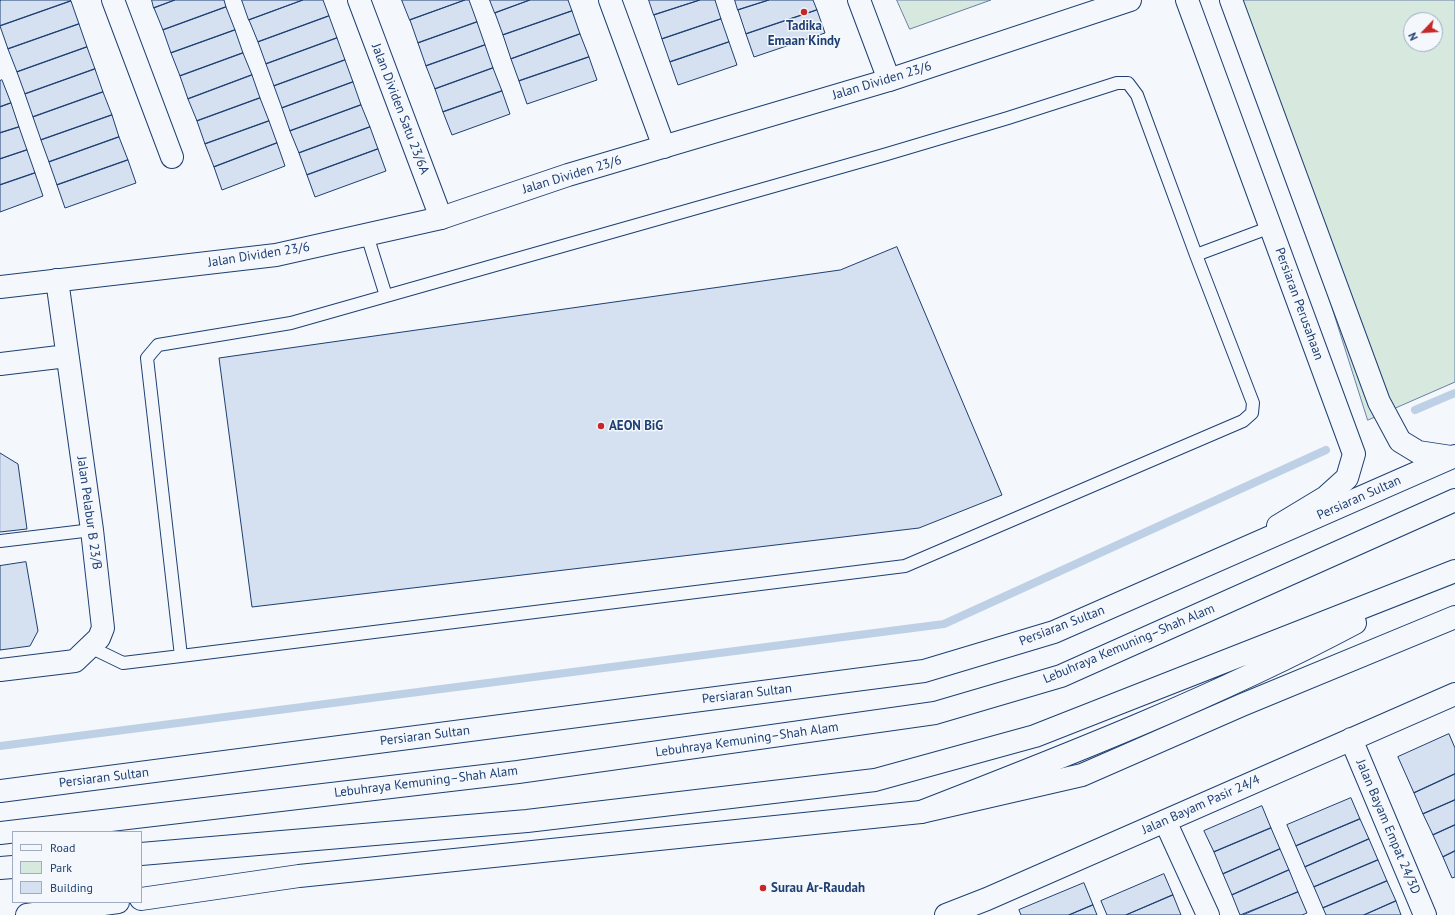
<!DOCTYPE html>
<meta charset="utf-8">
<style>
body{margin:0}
#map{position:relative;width:1455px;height:915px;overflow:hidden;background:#f4f7fb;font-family:"PT Sans",sans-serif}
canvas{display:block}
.legend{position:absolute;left:12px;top:831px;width:130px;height:72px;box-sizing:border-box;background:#f4f7fb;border:1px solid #9eadc5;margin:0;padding:5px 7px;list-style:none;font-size:12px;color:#1d3f73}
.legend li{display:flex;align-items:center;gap:8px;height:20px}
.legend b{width:20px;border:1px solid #9eadc5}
.north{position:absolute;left:1403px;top:12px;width:40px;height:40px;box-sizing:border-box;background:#f4f7fb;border:1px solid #9eadc5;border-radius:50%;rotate:245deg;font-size:11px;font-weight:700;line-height:16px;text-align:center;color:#1d3f73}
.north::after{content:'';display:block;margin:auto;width:14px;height:18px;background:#c62828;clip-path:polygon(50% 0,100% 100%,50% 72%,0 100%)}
</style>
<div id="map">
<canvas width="1455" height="915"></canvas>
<ul class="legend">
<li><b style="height:5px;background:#f4f7fb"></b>Road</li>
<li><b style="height:11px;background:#d7e8df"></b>Park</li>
<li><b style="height:11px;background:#d5e0f0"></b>Building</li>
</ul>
<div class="north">N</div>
</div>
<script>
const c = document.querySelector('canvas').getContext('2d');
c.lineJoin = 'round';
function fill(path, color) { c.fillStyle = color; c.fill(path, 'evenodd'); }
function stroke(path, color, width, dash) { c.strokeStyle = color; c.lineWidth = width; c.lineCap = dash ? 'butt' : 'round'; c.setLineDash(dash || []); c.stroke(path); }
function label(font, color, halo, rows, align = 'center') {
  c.font = font + ' "PT Sans",sans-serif'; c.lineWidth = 3; c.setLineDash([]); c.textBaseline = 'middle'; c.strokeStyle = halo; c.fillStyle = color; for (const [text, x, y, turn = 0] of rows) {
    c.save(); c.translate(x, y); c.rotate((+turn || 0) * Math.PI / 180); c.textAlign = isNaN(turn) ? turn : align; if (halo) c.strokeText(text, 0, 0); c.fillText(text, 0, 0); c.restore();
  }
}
const green = new Path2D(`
 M897,0H991L910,29Z
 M1235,0H1455V382L1368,420ZM1411,20H1435V44H1411Z`);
const stream = new Path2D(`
 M1415,410L1455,393
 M0,746L944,624L1326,450`);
const building = new Path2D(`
 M2,0H70L71,1L0,26V1Z
 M152,0H175L154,8Z
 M175,0H224L226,7L163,30L154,8Z
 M242,0H303L249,20Z
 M303,0H323L329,16L258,42L249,20Z
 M402,0H465L410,20Z
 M465,0H469L477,22L418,43L410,20Z
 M490,0H530L495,13Z
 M530,0H568L572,11L503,35L495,13Z
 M649,0H700L654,15Z
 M700,0H715L721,19L662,39L654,15Z
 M735,0H769L738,10Z
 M769,0H813L817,10L746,34L738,10Z
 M71,1L79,24L8,49L0,26Z
 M226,7L235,30L171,53L163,30Z
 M817,10L825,33L754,57L746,34Z
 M572,11L580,34L511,59L503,35Z
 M329,16L337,38L266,64L258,42Z
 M721,19L729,42L670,62L662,39Z
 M477,22L485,45L426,66L418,43Z
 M79,24L87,47L17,72L8,49Z
 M235,30L243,53L180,76L171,53Z
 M580,34L589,57L519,81L511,59Z
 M337,38L345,60L274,86L266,64Z
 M729,42L737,65L678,85L670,62Z
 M485,45L493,68L435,89L426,66Z
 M87,47L95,69L25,94L17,72Z
 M243,53L252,75L188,99L180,76Z
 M589,57L597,80L527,104L519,81Z
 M345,60L353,82L282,108L274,86Z
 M493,68L502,91L443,112L435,89Z
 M95,69L103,92L33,117L25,94Z
 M252,75L260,98L197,121L188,99Z
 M2,80L11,103L0,107V81Z
 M353,82L361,105L290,131L282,108Z
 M502,91L510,114L452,135L443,112Z
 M103,92L112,115L41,140L33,117Z
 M260,98L269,121L205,144L197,121Z
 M11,103L19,127L0,133V107Z
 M361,105L370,127L299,153L290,131Z
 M112,115L119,137L49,162L41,140Z
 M269,121L277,143L214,167L205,144Z
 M19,127L27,150L0,159V133Z
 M370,127L378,149L307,175L299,153Z
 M119,137L128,160L57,185L49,162Z
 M277,143L285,166L222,190L214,167Z
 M378,149L386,171L315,197L307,175Z
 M27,150L35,173L0,185V159Z
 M128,160L136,183L65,208L57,185Z
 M35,173L43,196L0,212V185Z
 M897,247L1002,495L919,528L252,607L219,358L840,270Z
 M0,453L18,464L27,529L0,532Z
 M26,562L38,631L30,646L0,650V566Z
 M1449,734L1455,748V774L1414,793L1398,757Z
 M1455,774V800L1423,814L1414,793Z
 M1351,798L1360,819L1296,846L1287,825Z
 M1455,800V825L1433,835L1423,814Z
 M1262,806L1271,828L1214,852L1204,831Z
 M1360,819L1369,839L1305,867L1296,846Z
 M1455,825V851L1443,857L1433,835Z
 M1271,828L1280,849L1223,874L1214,852Z
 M1369,839L1378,860L1314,887L1305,867Z
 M1280,849L1289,870L1232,895L1223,874Z
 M1455,851V877L1452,878L1443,857Z
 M1378,860L1387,881L1323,908L1314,887Z
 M1289,870L1298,892L1240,915L1232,895Z
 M1164,874L1173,895L1126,915H1107L1101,901Z
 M1387,881L1396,901L1364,915H1326L1323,908Z
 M1084,883L1093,905L1069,915H1021L1019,910Z
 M1298,892L1307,913L1302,915H1243Z
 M1173,895L1181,915H1126Z
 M1396,901L1401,915H1364Z
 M1093,905L1097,915H1069Z`);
const service = new Path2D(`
 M367,235L386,296
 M1196,255L1271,227
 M0,541L92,530
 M90,647L123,663L181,656L905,566L1243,421L1252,413L1253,403L1196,255L1137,95L1128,83H1117L1008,118L887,154L291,323L158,345L147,358L181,656`);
const minor = new Path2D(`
 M113,0L172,157
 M359,0L441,218
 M610,0L664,147
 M859,0L889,80
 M0,364L67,356
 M0,670L75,661L99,638L103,628L92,530L57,280
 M1351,739L1425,915
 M1165,821L1208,915
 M946,915L987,899L1455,694`);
const tertiary = new Path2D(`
 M0,287L276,255L441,218L568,175L889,80L1130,0`);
const secondary = new Path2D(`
 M1187,0L1354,454L1347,478L1326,497L1278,526
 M1231,0L1379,402L1400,441L1418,452L1451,457`);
const primary = new Path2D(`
 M0,791L924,671L1054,632L1455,456
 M141,899L299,876L921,812L1082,775L1242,705L1455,617
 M27,915L118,902`);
const motorway = new Path2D(`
 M921,812C1068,755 1216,697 1355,623
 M0,833L518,772L935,713L1061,676L1455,500
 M141,854L527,821L875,780L1035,736L1455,571
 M0,868L13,867`);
const markers = [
 [804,12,4,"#c62828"],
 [601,426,4,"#c62828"],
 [763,888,4,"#c62828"]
];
const poiNames = [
 ["Tadika",804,26,"center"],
 ["Emaan Kindy",804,41,"center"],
 ["AEON BiG",609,426],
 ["Surau Ar-Raudah",771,888]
];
const streetNames = [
 ["Jalan Dividen 23/6",882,81,-17],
 ["Jalan Dividen Satu 23/6A",400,109,69],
 ["Jalan Dividen 23/6",572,175,-17],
 ["Jalan Dividen 23/6",259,255,-9],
 ["Persiaran Perusahaan",1299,304,70],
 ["Persiaran Sultan",1359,498,-24],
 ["Jalan Pelabur B 23/B",89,513,82],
 ["Persiaran Sultan",1062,626,-21],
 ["Lebuhraya Kemuning–Shah Alam",1129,644,-23],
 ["Persiaran Sultan",747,694,-7],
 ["Persiaran Sultan",425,736,-7],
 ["Lebuhraya Kemuning–Shah Alam",747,740,-8],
 ["Persiaran Sultan",104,778,-7],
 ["Lebuhraya Kemuning–Shah Alam",426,782,-7],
 ["Jalan Bayam Pasir 24/4",1201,805,-24],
 ["Jalan Bayam Empat 24/3D",1388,827,67]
];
fill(green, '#d7e8df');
stroke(green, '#687fa3', 1);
stroke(stream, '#bed0e5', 8);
fill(building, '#d5e0f0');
stroke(building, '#1d3f73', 1);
stroke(service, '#1d3f73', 14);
stroke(minor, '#1d3f73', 24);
stroke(tertiary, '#1d3f73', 24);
stroke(secondary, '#1d3f73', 24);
stroke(primary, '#1d3f73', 24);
stroke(motorway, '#1d3f73', 24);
stroke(service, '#f4f7fb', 12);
stroke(minor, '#f4f7fb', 22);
stroke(tertiary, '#f4f7fb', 22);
stroke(secondary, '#f4f7fb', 22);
stroke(primary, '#f4f7fb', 22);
stroke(motorway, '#f4f7fb', 22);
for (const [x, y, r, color] of markers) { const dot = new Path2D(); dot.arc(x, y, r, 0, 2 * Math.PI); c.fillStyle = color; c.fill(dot); stroke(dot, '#f4f7fb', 1.5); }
label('bold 13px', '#1d3f73', '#f4f7fb', poiNames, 'left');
label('13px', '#1d3f73', '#f4f7fb', streetNames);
</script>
